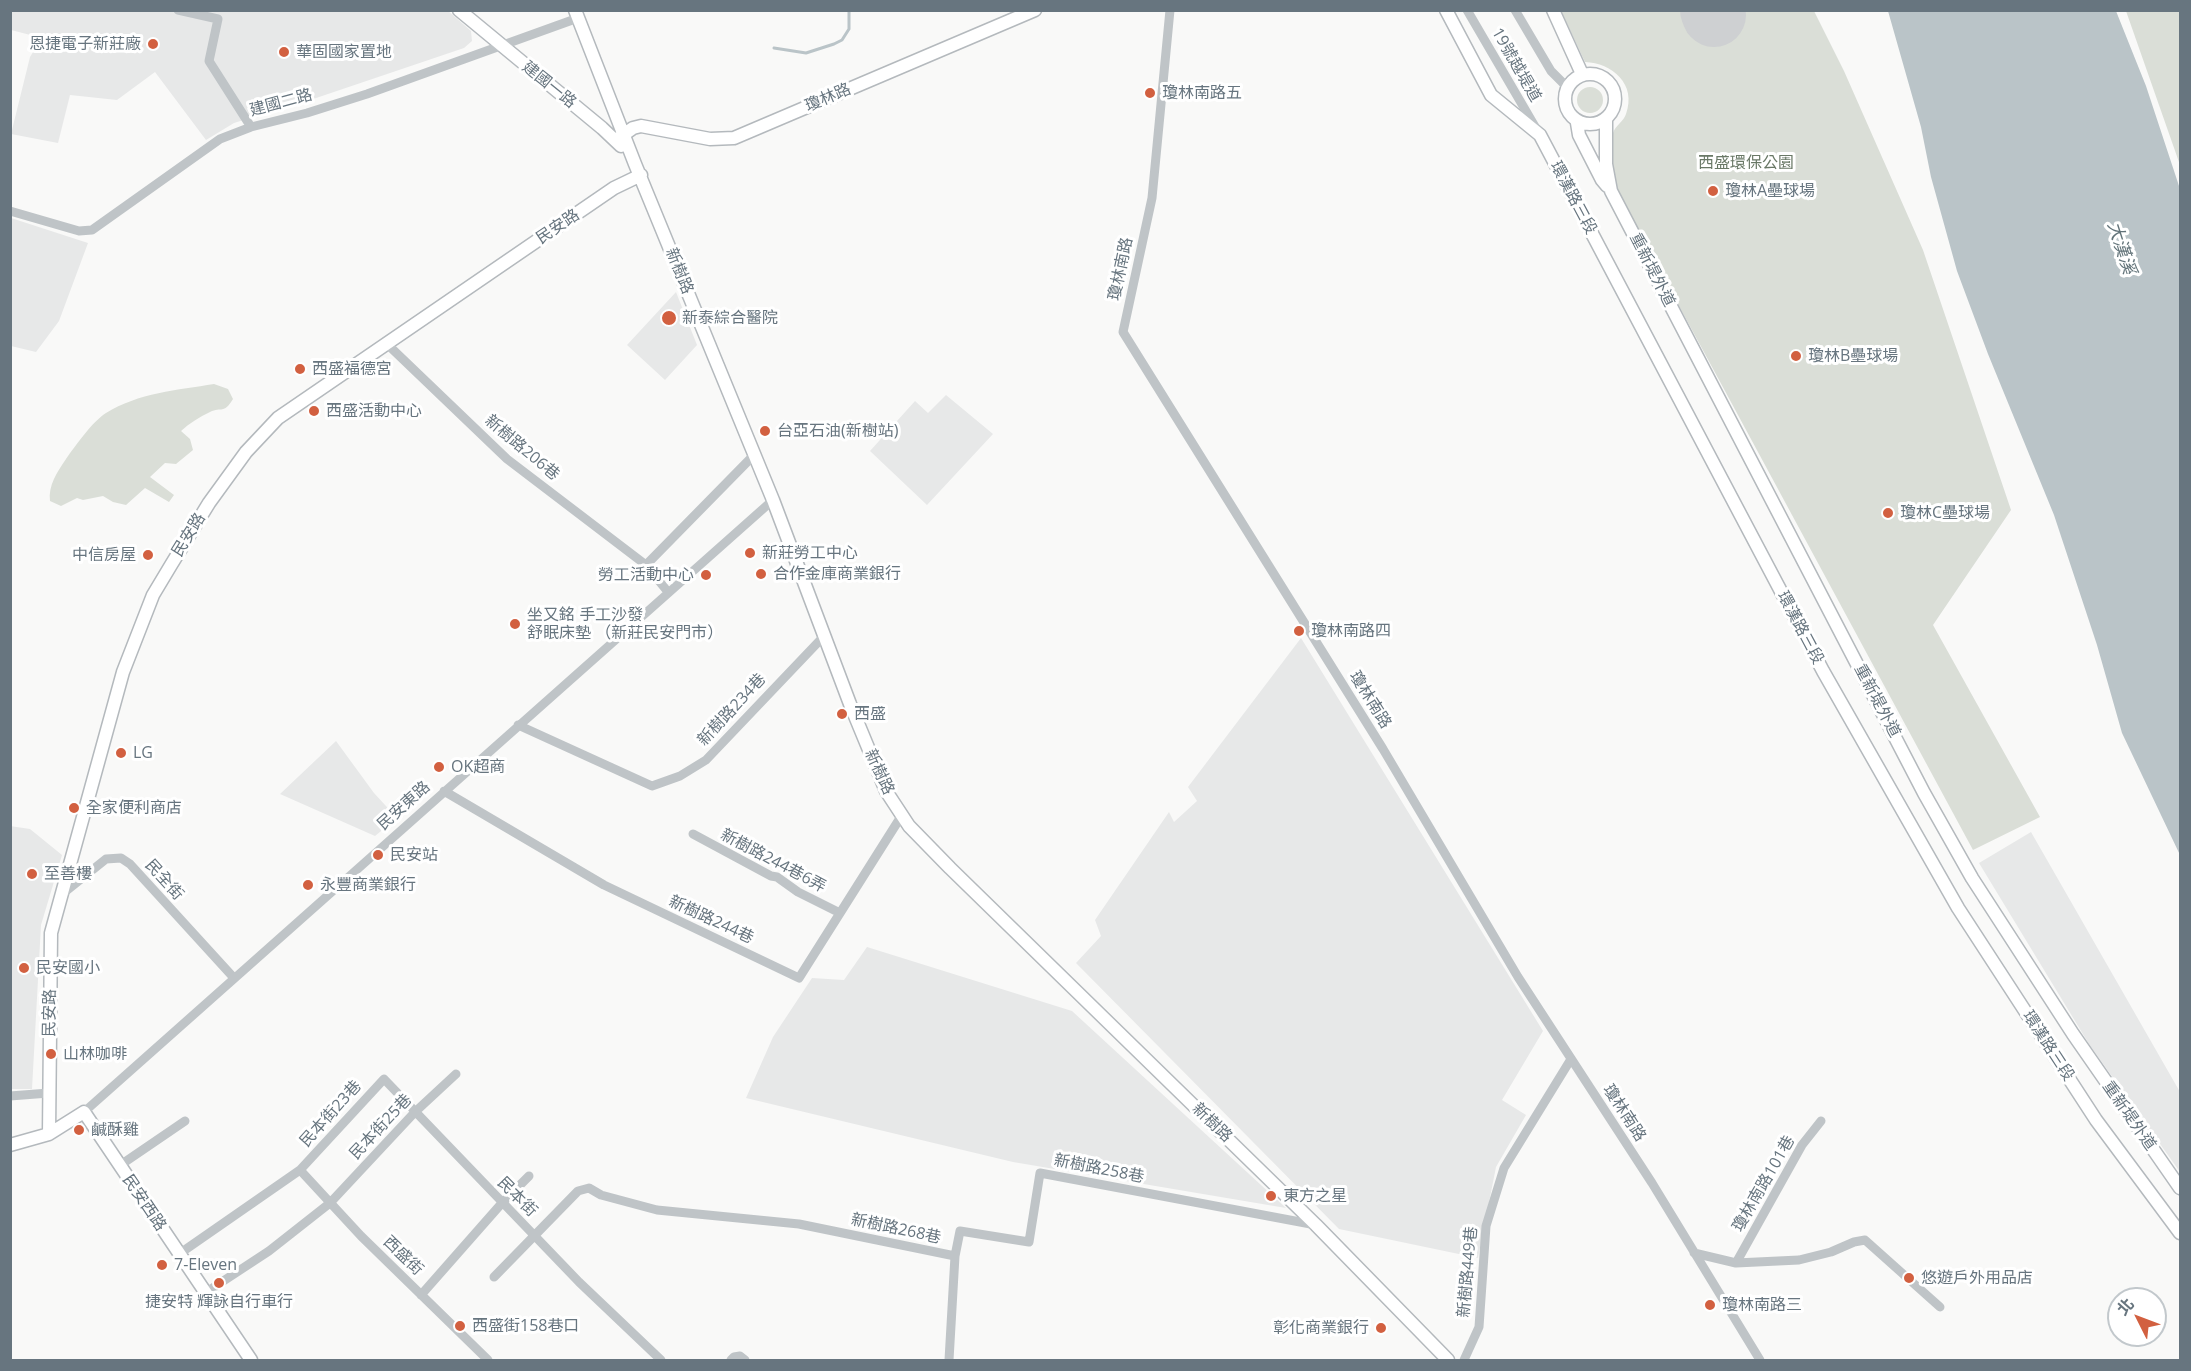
<!DOCTYPE html>
<meta charset="utf-8">
<style>
body{margin:0}
#map{position:relative;width:2191px;height:1371px;overflow:hidden;background:#f9f9f8;font-family:"Open Sans","Noto Sans TC",sans-serif}
canvas{display:block}
.frame{position:absolute;inset:0;border:12px solid #67757f;pointer-events:none}
.north{position:absolute;left:2107px;top:1287px;width:60px;height:60px;box-sizing:border-box;background:#fff;border:2px solid #c2c8cc;border-radius:50%;rotate:312deg;font-size:16px;font-weight:700;line-height:24px;text-align:center;color:#67757f}
.north::after{content:'';display:block;margin:auto;width:21px;height:27px;background:#d26040;clip-path:polygon(50% 0,100% 100%,50% 72%,0 100%)}
</style>
<div id="map">
<canvas width="2191" height="1371"></canvas>
<div class="frame"></div>
<div class="north">北</div>
</div>
<script>
const c = document.querySelector('canvas').getContext('2d');
c.lineJoin = 'round';
function fill(path, color) { c.fillStyle = color; c.fill(path, 'evenodd'); }
function stroke(path, color, width, dash) { c.strokeStyle = color; c.lineWidth = width; c.lineCap = dash ? 'butt' : 'round'; c.setLineDash(dash || []); c.stroke(path); }
function label(font, color, halo, rows, align = 'center') {
  c.font = font + ' "Open Sans","Noto Sans TC",sans-serif'; c.lineWidth = 6; c.setLineDash([]); c.textBaseline = 'middle'; c.strokeStyle = halo; c.fillStyle = color; for (const [text, x, y, turn = 0] of rows) {
    c.save(); c.translate(x, y); c.rotate((+turn || 0) * Math.PI / 180); c.textAlign = isNaN(turn) ? turn : align; if (halo) c.strokeText(text, 0, 0); c.fillText(text, 0, 0); c.restore();
  }
}
const built = new Path2D(`
 M11,10H447L471,31L472,41L464,48L257,118L256,116L234,123L206,140L155,72L117,100L70,95L58,143L11,134L30,57L42,38L11,30Z
 M11,218L88,243L59,321L36,352L11,346Z
 M676,292L697,345L665,380L627,345Z
 M946,395L993,434L927,505L870,451L915,401L928,413Z
 M1301,638L1543,1031L1502,1100L1526,1115L1496,1167L1478,1258L1339,1229L1076,963L1101,936L1095,920L1169,812L1174,822L1197,801L1188,787Z
 M336,741L374,793L397,818L375,836L280,794Z
 M10,826L30,829L62,855L41,925L32,1089H11Z
 M2031,832L2180,1092V1172L2089,1044L1979,863Z
 M867,947L1072,1011L1286,1208L1013,1162L746,1098L773,1037L812,978L844,980Z`);
const green = new Path2D(`
 M1561,11H1814L1844,71L1923,250L2011,510L1933,625L2040,817L1973,850L1611,180C1612,165 1609,147 1613,133C1615,126 1624,121 1626,114C1637,84 1612,63 1585,62Z
 M2126,11H2180V165Z
 M1577 100a13 13 0 1 1 26 0a13 13 0 1 1-26 0Z
 M214,384L228,389L233,399C223,415 222,406 210,412C199,417 190,423 181,431L190,439L193,450L176,464L165,463L150,477L174,495L169,502L145,488L126,505L113,502L103,496L83,500L77,498L61,506L50,501C48,486 57,472 66,459C76,445 92,422 106,413C138,393 178,390 214,384Z`);
const water = new Path2D(`
 M1888,11H2116L2146,86L2180,189V855L2122,733L2097,645L2054,515L1988,354L1957,271L1931,177L1921,127Z`);
const stream = new Path2D(`
 M774,48L806,53L834,44L842,40L849,29V10`);
const runway = new Path2D(`
 M1712,10L1714,15`);
const street = new Path2D(`
 M178,10L218,19L209,61L251,127
 M1170,10L1152,198L1123,332L1383,749L1518,977L1652,1183L1760,1360
 M1467,10L1537,130
 M1515,10L1551,71L1567,87
 M10,211L79,231L92,230L220,139L251,127L307,113L367,94L578,18
 M387,344L507,459L646,565L668,592
 M646,565L754,455
 M518,725L652,786L680,776L706,760L825,635
 M444,791L604,885L799,978L902,815
 M693,834L771,876L777,877L798,892L840,913
 M61,895L106,859L121,858L130,864L234,978
 M10,1096L49,1093
 M84,1112L773,500
 M119,1166L185,1121
 M300,1170L361,1236L488,1360
 M1694,1253L1736,1263L1799,1260L1831,1252L1854,1242L1865,1240L1940,1307
 M179,1254L300,1170L384,1079L579,1282L661,1360
 M955,1256L960,1231L1029,1242L1040,1173L1316,1225
 M1736,1263L1802,1145L1821,1121
 M494,1277L578,1191L589,1188L601,1195L657,1210L799,1224L955,1256L949,1360
 M205,1293L269,1251L330,1203L415,1112L456,1074
 M421,1295L502,1203L529,1176
 M731,1360L734,1357L740,1356L745,1360
 M1464,1360L1479,1327L1486,1226L1504,1168L1571,1059`);
const secondary = new Path2D(`
 M459,10L602,128L621,146
 M575,10L635,164L773,500L850,704L886,791L909,826L950,868L1316,1225L1448,1360
 M1446,10L1491,95L1540,135L1823,671L1958,908L2096,1120L2180,1233
 M1553,10L1582,74
 M1565 99a25 25 0 1 1 50 0a25 25 0 1 1-50 0Z
 M1606,119V164L1611,191L1924,793L1972,878L2073,1034L2180,1188
 M1577,123L1579,135L1602,180L1607,186
 M616,140L633,128L641,126L710,139L734,138L1035,10
 M49,1134L51,933L123,672L153,595L171,565L209,503L246,452L278,418L614,188L641,175
 M10,1145L49,1134L84,1112L251,1360`);
const markers = [
 [153,44,6,"#d26040"],
 [284,52,6,"#d26040"],
 [1150,93,6,"#d26040"],
 [1713,191,6,"#d26040"],
 [669,318,8,"#d26040"],
 [1796,356,6,"#d26040"],
 [300,369,6,"#d26040"],
 [314,411,6,"#d26040"],
 [765,431,6,"#d26040"],
 [1888,513,6,"#d26040"],
 [750,553,6,"#d26040"],
 [148,555,6,"#d26040"],
 [761,574,6,"#d26040"],
 [706,575,6,"#d26040"],
 [515,624,6,"#d26040"],
 [1299,631,6,"#d26040"],
 [842,714,6,"#d26040"],
 [121,753,6,"#d26040"],
 [439,767,6,"#d26040"],
 [74,808,6,"#d26040"],
 [378,855,6,"#d26040"],
 [32,874,6,"#d26040"],
 [308,885,6,"#d26040"],
 [24,968,6,"#d26040"],
 [51,1054,6,"#d26040"],
 [79,1130,6,"#d26040"],
 [1271,1196,6,"#d26040"],
 [162,1265,6,"#d26040"],
 [1909,1278,6,"#d26040"],
 [219,1283,6,"#d26040"],
 [1710,1305,6,"#d26040"],
 [460,1326,6,"#d26040"],
 [1381,1328,6,"#d26040"]
];
const poiNames = [
 ["恩捷電子新莊廠",141,44,"right"],
 ["華固國家置地",296,52],
 ["瓊林南路五",1162,93],
 ["瓊林A壘球場",1725,191],
 ["新泰綜合醫院",682,318],
 ["瓊林B壘球場",1808,356],
 ["西盛福德宮",312,369],
 ["西盛活動中心",326,411],
 ["台亞石油(新樹站)",777,431],
 ["瓊林C壘球場",1900,513],
 ["新莊勞工中心",762,553],
 ["中信房屋",136,555,"right"],
 ["合作金庫商業銀行",773,574],
 ["勞工活動中心",694,575,"right"],
 ["坐又銘 手工沙發",527,615],
 ["舒眠床墊 （新莊民安門市）",527,633],
 ["瓊林南路四",1311,631],
 ["西盛",854,714],
 ["LG",133,753],
 ["OK超商",451,767],
 ["全家便利商店",86,808],
 ["民安站",390,855],
 ["至善樓",44,874],
 ["永豐商業銀行",320,885],
 ["民安國小",36,968],
 ["山林咖啡",63,1054],
 ["鹹酥雞",91,1130],
 ["東方之星",1283,1196],
 ["7-Eleven",174,1265],
 ["悠遊戶外用品店",1921,1278],
 ["捷安特 輝詠自行車行",219,1302,"center"],
 ["瓊林南路三",1722,1305],
 ["西盛街158巷口",472,1326],
 ["彰化商業銀行",1369,1328,"right"]
];
const streetNames = [
 ["19號越堤道",1516,65,60],
 ["建國一路",549,85,39],
 ["瓊林路",828,98,-23],
 ["建國二路",281,103,-15],
 ["環漢路三段",1573,198,62],
 ["民安路",558,227,-34],
 ["瓊林南路",1121,269,-78],
 ["重新堤外道",1652,270,63],
 ["新樹路",679,271,68],
 ["新樹路206巷",522,448,40],
 ["民安路",189,535,-58],
 ["環漢路三段",1800,628,62],
 ["瓊林南路",1370,700,58],
 ["重新堤外道",1877,701,62],
 ["新樹路234巷",732,710,-47],
 ["新樹路",879,772,65],
 ["民安東路",404,806,-42],
 ["新樹路244巷6弄",773,861,28],
 ["民全街",164,880,48],
 ["新樹路244巷",711,920,25],
 ["民安路",50,1013,-89],
 ["環漢路三段",2048,1046,57],
 ["瓊林南路",1624,1113,57],
 ["民本街23巷",331,1114,-48],
 ["重新堤外道",2129,1116,55],
 ["新樹路",1212,1123,44],
 ["民本街25巷",381,1127,-47],
 ["新樹路258巷",1099,1169,11],
 ["瓊林南路101巷",1764,1184,-60],
 ["民本街",517,1197,45],
 ["民安西路",144,1203,56],
 ["新樹路268巷",896,1229,12],
 ["西盛街",403,1256,44],
 ["新樹路449巷",1468,1272,-85]
];
const parkNames = [
 ["西盛環保公園",1746,163]
];
const waterNames = [
 ["大漢溪",2121,248,72]
];
fill(built, '#e7e8e8');
fill(green, '#daded7');
fill(water, '#bac4c8');
stroke(stream, '#bac4c8', 3);
stroke(runway, '#ced0d2', 64);
stroke(secondary, '#b4b9bd', 15);
stroke(street, '#bfc4c7', 9);
stroke(secondary, '#fff', 12);
for (const [x, y, r, color] of markers) { const dot = new Path2D(); dot.arc(x, y, r, 0, 2 * Math.PI); c.fillStyle = color; c.fill(dot); stroke(dot, '#fff', 2); }
label('16px', '#67757f', '#fff', poiNames, 'left');
label('16px', '#67757f', '#fff', streetNames);
label('16px', '#697866', '#fff', parkNames);
label('italic 18px', '#627379', '#fff', waterNames);
</script>
